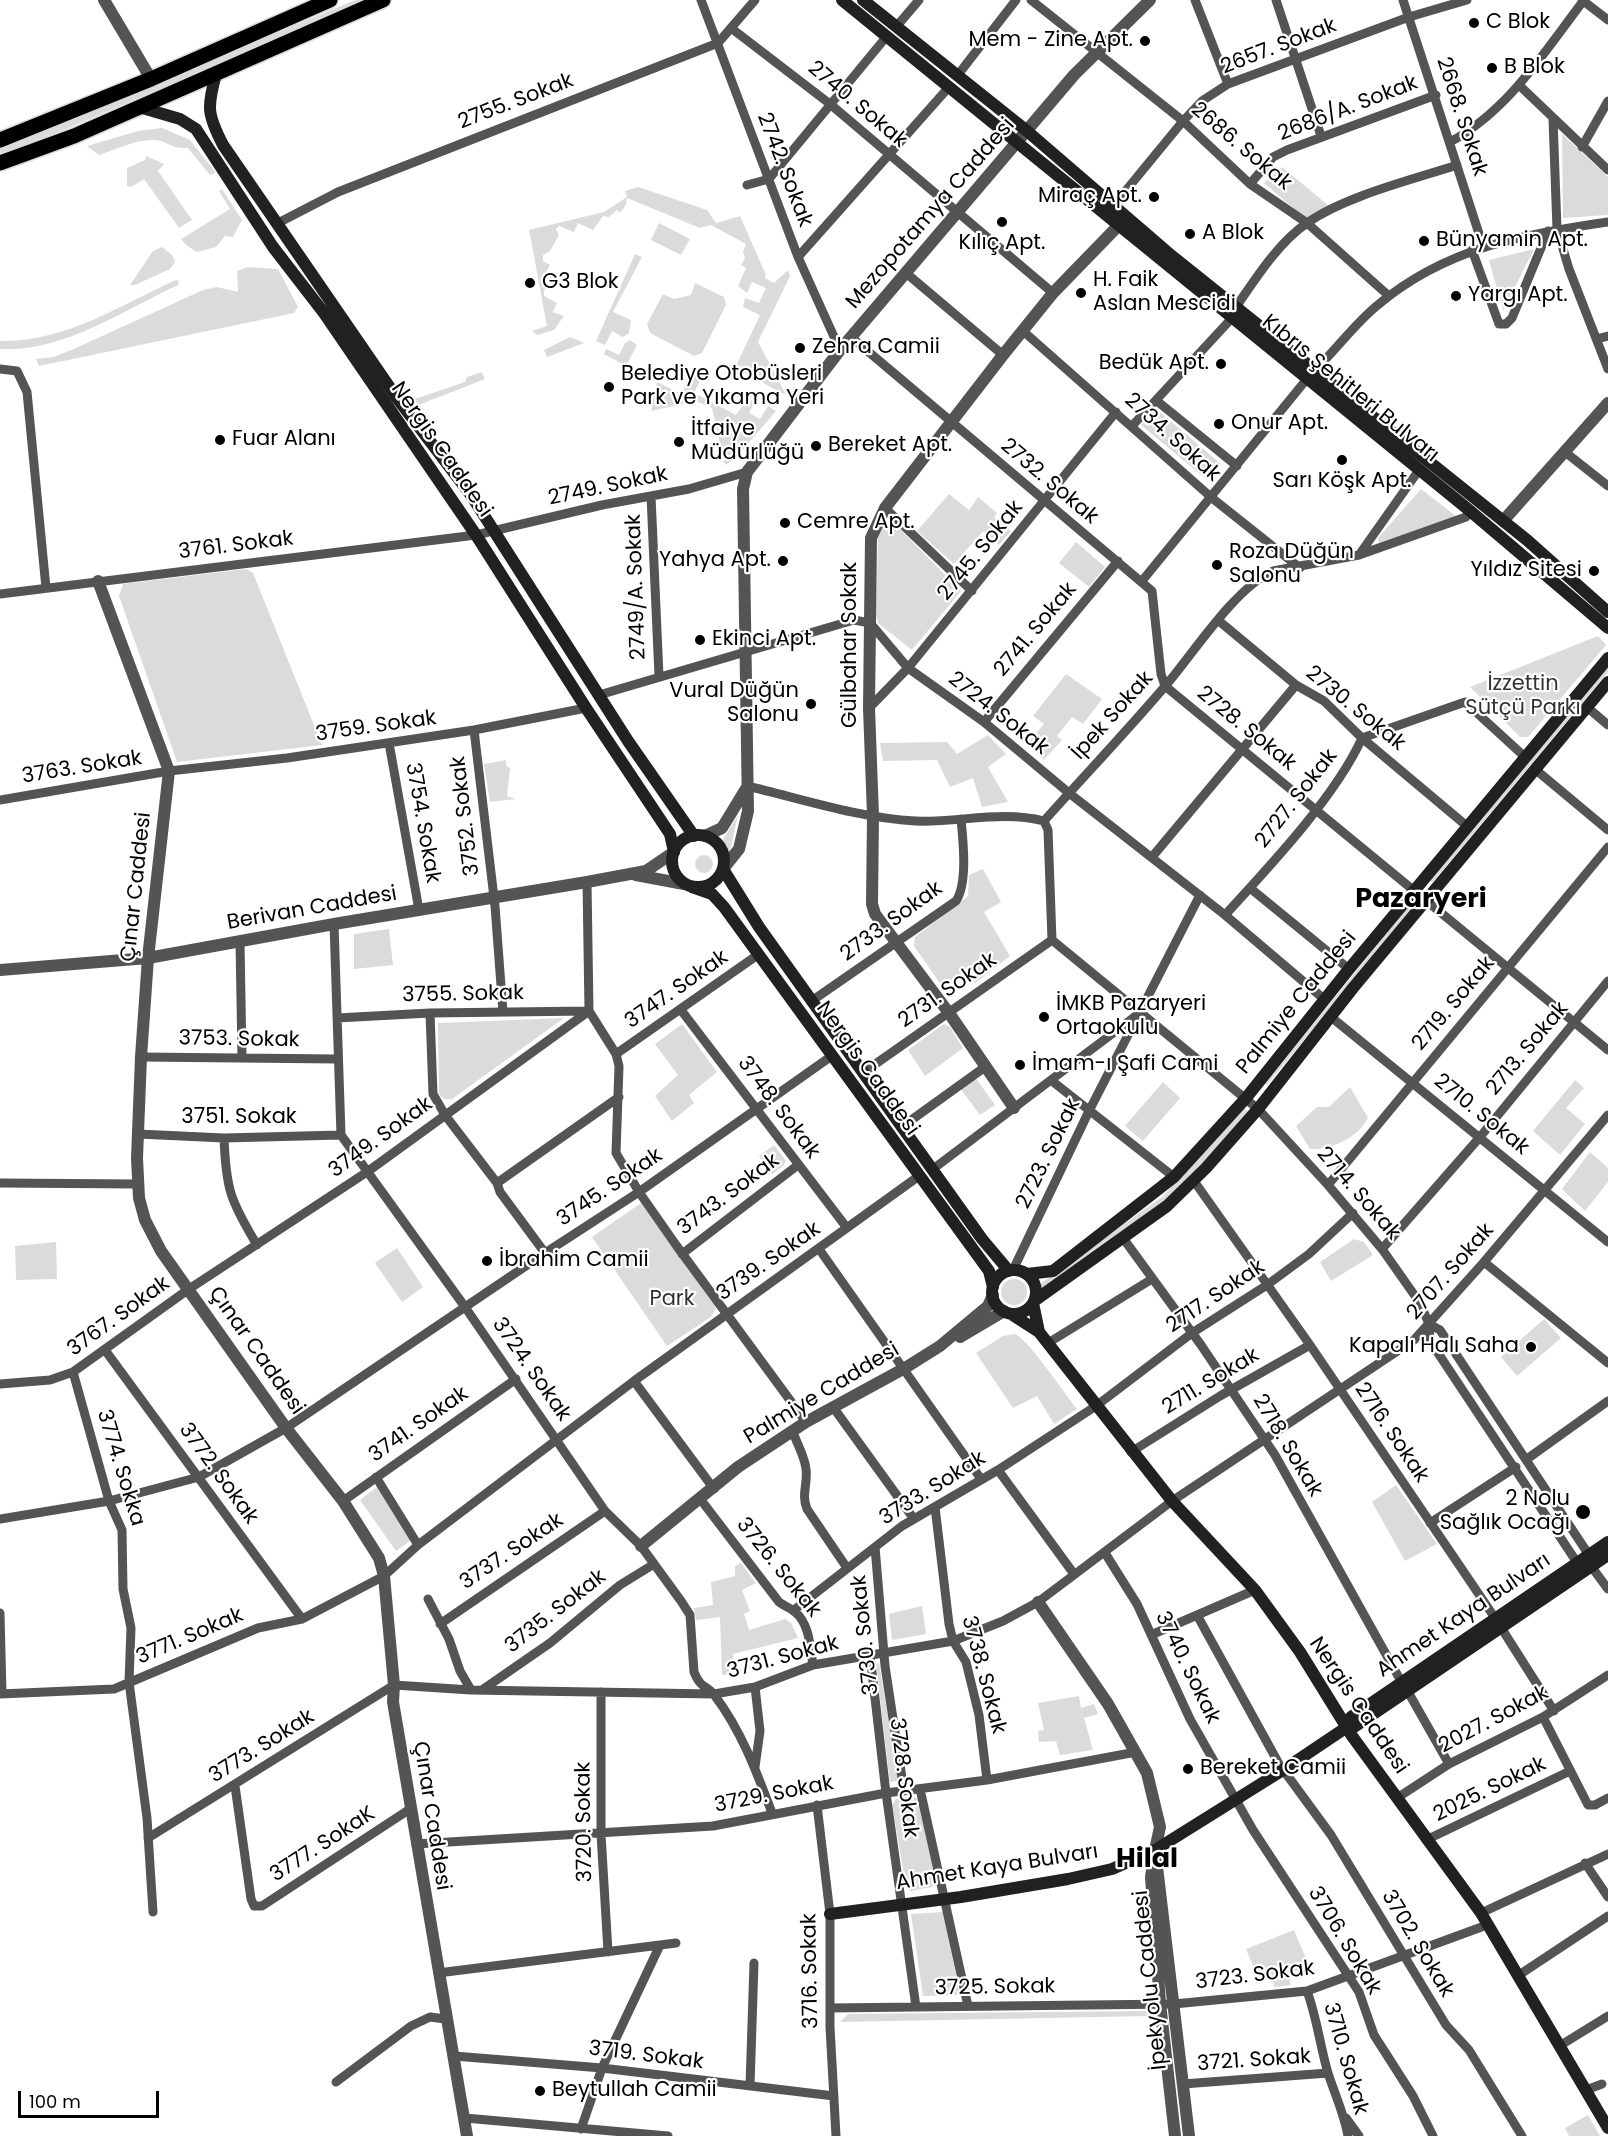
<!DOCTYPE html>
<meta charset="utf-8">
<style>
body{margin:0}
#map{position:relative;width:1608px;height:2136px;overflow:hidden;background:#fff;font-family:Poppins,sans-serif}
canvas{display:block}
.scale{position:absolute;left:18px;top:2091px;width:141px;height:27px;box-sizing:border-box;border:3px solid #000;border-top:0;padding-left:8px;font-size:18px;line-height:21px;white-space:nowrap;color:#000;-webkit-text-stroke:4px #fff;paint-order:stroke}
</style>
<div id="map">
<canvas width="1608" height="2136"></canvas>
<div class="scale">100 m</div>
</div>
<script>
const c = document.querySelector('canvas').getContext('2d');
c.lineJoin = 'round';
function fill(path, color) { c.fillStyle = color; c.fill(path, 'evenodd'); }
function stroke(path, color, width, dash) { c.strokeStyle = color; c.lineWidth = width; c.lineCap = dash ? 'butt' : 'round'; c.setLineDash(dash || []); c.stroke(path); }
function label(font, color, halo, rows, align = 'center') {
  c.font = font + ' Poppins,sans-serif'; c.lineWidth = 4.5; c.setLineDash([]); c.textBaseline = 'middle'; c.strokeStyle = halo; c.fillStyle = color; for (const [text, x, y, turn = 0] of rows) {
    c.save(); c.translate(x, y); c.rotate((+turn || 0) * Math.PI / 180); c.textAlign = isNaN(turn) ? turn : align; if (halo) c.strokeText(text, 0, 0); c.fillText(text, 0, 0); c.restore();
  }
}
const green = new Path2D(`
 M355,0H368L0,157V149L13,144Z
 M162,128L190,140L216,173L210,175L188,148C171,149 169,142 156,140C136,139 117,149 99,155L87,146L138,131Z
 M1562,134L1608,177V215L1563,218Z
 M146,156L164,164L158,171L192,220L179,228L144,179L131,187L127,186V168L145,160Z
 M1282,167L1329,206L1306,219L1264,183Z
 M638,187L707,210L716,223L740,216L766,275L765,278L774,283L788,270L790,276L758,342L786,395L735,368L760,315L743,307L745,298L759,303L766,288L752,282L747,293L738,286L746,268L741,265L745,258L743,252L746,244L711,225L700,228L627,198L626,205L620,213L617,210L609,217L603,216L593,230L578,223L574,232L559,226L556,229L559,235L550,251L543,255V261L550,265L545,274L556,278L544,291V296L557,303L553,312L564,316L554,330L537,335L532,331L547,326L529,230L604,212L627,197L625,191Z
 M222,189L242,220L233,237L225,236L216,247L197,252L186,245L181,239L230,209L219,191Z
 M659,223L690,239L681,255L651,240Z
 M162,247L172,255L175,262L170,269L135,285H130L153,251Z
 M1534,249L1503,311L1489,260Z
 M635,254L642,257L613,312L631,320L629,333L623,337L612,331L605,345L596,341Z
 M248,267L278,269L298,307L294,313L39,366L36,359L54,357L78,347L203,290L217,287L238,292L237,271Z
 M176,280L179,281L178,285C122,311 64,352 0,349V341C66,342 118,306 176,280Z
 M695,283L724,297L726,305L702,353L694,356L650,333L647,324L663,294L674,299L691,295Z
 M570,337L584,343L547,357L544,350Z
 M630,340L637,345L626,366L604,354L606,349L619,355L625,343Z
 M482,372L485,379L416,406L412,400L465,382L467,377Z
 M693,373L703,375L694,393L736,415L747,399L755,402L749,413L760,419L768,406L776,411L733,461L725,465L712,408L696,401L651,411L657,382L681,394Z
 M1155,408L1221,464L1207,480L1141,425Z
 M1421,489L1456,516L1379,543L1378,538Z
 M949,494L969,510L978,497L997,513L994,517L1011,531L999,545L983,531L954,564L917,531Z
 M894,523L961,591L912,650L878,623L876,614L878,538L882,525Z
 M1076,542L1105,567L1089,587L1059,563Z
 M246,569L253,573L322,745L177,762L119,596L123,584Z
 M1598,636L1606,645L1528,737H1520L1470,687Z
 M1608,667V672L1432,883L1430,880Z
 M1066,674L1102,699L1083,724L1072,717L1057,736L1062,740L1044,760L1027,744L1044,724L1033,716Z
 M988,735L1006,754L988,767L1008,802L982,807L973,778L950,787L937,760L883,761L880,743L947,742L957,754Z
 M506,760V766L510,768L507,796L516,799L490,802L484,764Z
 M738,815L729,856L719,846Z
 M695 864a9 9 0 1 1 18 0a9 9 0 1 1-18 0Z
 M983,869L1001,902L984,912L1010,956L975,983L966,972L944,989L914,946L915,937L968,896L969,875Z
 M1416,897L1419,900L1267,1085L1265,1084Z
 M389,929L393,965L354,969V934Z
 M564,1018L452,1099H444L439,1094L438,1023Z
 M682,1024L717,1072L689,1095L694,1103L672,1121L655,1096L678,1075L655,1044Z
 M944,1024L950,1027L963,1048L925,1076L908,1050Z
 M975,1077L995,1105L980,1115L960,1088Z
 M1575,1080L1584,1088L1566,1108L1585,1124L1560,1155L1533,1131Z
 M1163,1082L1180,1098L1143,1141L1125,1126Z
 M1350,1087L1368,1118C1359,1137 1332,1150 1310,1149L1296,1126L1317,1107H1329Z
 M1244,1108L1248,1111L1211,1156L1161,1205L1042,1291L1037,1286L1162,1197Z
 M774,1145L786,1161L783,1166L772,1174L759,1156Z
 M1590,1152L1608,1168V1182L1585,1211L1562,1189Z
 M641,1203L716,1308L711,1317L667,1346L592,1237Z
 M1354,1239L1364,1242L1373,1255L1331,1281L1320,1262Z
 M56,1242L57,1279L16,1280L15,1246Z
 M397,1248L423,1287L402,1302L375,1263Z
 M1001 1292a13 13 0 1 1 26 0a13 13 0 1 1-26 0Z
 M1544,1319L1561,1338L1517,1376L1501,1357Z
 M1015,1334C1027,1338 1066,1395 1077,1409L1054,1424L1037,1396L1013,1408L976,1353L1003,1336Z
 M1396,1485L1437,1544L1405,1561L1372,1502Z
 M377,1487L411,1540L396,1551L360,1500Z
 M741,1563L756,1583L742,1590L750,1611L744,1614L749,1630L785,1619L791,1623L798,1638L733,1654L734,1674L722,1675L720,1617L696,1620L694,1608L713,1605L711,1582L735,1576V1566Z
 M922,1606L926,1634L892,1640L889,1614Z
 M879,1663L899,1781L890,1782L876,1664Z
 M1079,1696L1081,1708L1094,1704L1098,1714L1084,1718L1093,1750L1060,1755L1056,1741L1039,1742L1038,1731L1044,1730L1038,1703Z
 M915,1797L920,1801L936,1883L932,1887L910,1891L906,1886L892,1805L896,1799Z
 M943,1912L960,1995L923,1996L911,1914Z
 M1294,1930L1309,1966L1288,1974L1291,1985L1274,1987L1270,1968L1255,1971L1246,1949Z
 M1147,2011L1149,2016L840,2022L848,2014Z
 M1588,2115L1600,2136H1569L1565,2128Z`);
const minor = new Path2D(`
 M701,0L798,257L840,350
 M1031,0L1183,121L1250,184L1307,223L1389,296
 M1195,0L1228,84
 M1276,0L1321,136
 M1403,0L1483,246
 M1582,0L1608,20
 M896,27L919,0
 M731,28L830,104L1053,293
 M957,76L1016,0
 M1520,86L1608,170
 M1553,119L1557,229L1569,269L1608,369
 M1450,142C1509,110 1544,52 1584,0
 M1582,147L1608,101
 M1250,184L1273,157L1287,150L1436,95
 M747,185L769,179L887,36
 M1114,205L1183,121L1202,101L1228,84L1409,17L1467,0
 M278,223L338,192L718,43L755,0
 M1472,250L1499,324H1506L1512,318L1548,231
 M798,257L949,87
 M906,273L1003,355
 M1236,307C1256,278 1278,243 1307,223C1345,196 1412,180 1457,165
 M1023,331L1212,498L1300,568
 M851,337L1152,591L1161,674L1165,686L1608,1050
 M1596,339L1608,336
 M0,369L17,371L27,392L46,588
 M1315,370C1337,349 1355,323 1379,304C1446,248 1524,234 1608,222
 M1157,401L1237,466
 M1132,426L1232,318
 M1565,452L1608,486
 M651,496L659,676
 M885,508L972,591
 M1359,555L1419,470
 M1142,581L1306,380
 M0,594L476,535L602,505L689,489L747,472
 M1219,621L1296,685L1324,701L1362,738L1468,827
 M599,695L854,620L870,623L908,668L984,722L1069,793L1225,915L1324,999
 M869,708L908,668L1116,412
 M1588,708L1608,725
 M984,722L1118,561
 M474,730L495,906L503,1012
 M389,743L419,910
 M1536,770L1608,830
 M747,786C802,799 859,818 915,821C958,823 1001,810 1044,821C1085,775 1127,731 1167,684C1195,651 1235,588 1273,571L1359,555L1466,517L1469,510
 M0,800L169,771L287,758L474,730L586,708
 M1044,821L1048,830L1052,940L1258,1109L1328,1185L1382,1249L1420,1303L1429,1324L1430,1341L1574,1558L1583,1564
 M1152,857L1296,685
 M587,882L589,1011L616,1054L619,1066L616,1153L639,1192L676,1245L806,1422
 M1250,888L1349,969
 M1225,915C1269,867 1336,796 1362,738L1465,702L1525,757
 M334,924L341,1135L465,1307L605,1511L641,1546L681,1601L690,1615L694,1672C702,1691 707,1684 715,1696C741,1730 757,1773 772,1813
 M240,942L242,1058
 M813,1000L956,901C968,883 963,840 961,819
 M681,1010L847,1228
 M430,1013L433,1094L445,1115L497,1183
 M1331,1017L1608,1242
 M337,1018L430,1013L589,1011
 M616,1054L759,954
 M141,1057L337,1059
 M864,1072L1052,940
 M1052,1081L1174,1177
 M903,1126L985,1067
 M138,1134L224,1138L341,1135
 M224,1138C226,1189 230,1200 257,1245
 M933,1169L1137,1015
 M1194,1181L1310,1345L1495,1618
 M0,1183L138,1184
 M1328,1185L1608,847
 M1123,1238L1201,1345L1275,1455L1402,1683
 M819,1249L981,1479
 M1382,1249L1480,1137L1608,981
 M545,1253L500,1192L497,1183L619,1097
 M682,1254L798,1165
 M1484,1262L1608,1363
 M1013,1270L1089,1111L1200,895
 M1429,1324L1440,1330L1585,1549L1591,1566L1608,1589
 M1048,1343L1152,1279
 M105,1350L302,1619
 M73,1372L109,1501L122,1530L123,1589L131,1628L129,1682L147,1818L153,1912
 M634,1381L714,1489
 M0,1384L50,1380L73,1372L189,1289L367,1172L589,1011
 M833,1407L914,1519
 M793,1432C797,1444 805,1457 806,1469C808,1484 801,1494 807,1509L847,1568
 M1131,1452L1220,1396L1310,1345
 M1527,1459L1608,1401
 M998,1470L1074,1574
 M376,1477L418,1545
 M701,1500L779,1602C784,1606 791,1608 795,1612C810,1624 810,1648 813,1665
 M343,1501L516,1379
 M935,1507L949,1624L953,1641L966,1662L979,1715L987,1780
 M0,1519L109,1501L199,1477L286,1428L545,1253L639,1192L833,1055
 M1430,1523L1516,1467
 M875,1547L885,1666L904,1791
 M1105,1553L1137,1604L1190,1719L1253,1830L1359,1992L1374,2035L1413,2096L1433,2136
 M428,1599L449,1639L460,1671L471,1690
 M794,1610L902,1526L998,1470L1096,1406L1192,1333L1267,1285L1309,1254L1353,1213
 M0,1613L2,1694
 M1197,1615L1279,1764L1331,1835L1446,2025L1469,2050L1522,2136
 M440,1624L605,1511
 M1500,1626L1554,1711
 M1151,1635L1255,1590
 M870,1655L886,1793L916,2007
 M482,1690L550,1643L620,1585L654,1564
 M1407,1690L1449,1764
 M601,1692V1834L608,1952
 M0,1694L114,1689L258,1628L302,1619L384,1576L418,1545L634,1381L919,1176
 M1543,1717L1588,1805H1595L1608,1798
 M755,1767L760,1731L755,1687
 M235,1786L251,1899L254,1906H262L410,1809
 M920,1789L968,2006
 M1397,1798L1449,1764L1543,1717L1608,1675
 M817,1805L830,1914V2027L836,2136
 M148,1838L394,1685L471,1690L714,1694L755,1687L813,1665L953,1641L1003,1621L1038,1602L1172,1501L1414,1340L1484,1262L1608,1115
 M1426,1840L1570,1771
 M416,1844L713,1826L886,1793L987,1780L1136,1752
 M1585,1863L1608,1897
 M1481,1913L1608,1854
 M438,1973L676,1943
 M1519,1975L1608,1916
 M1307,1991C1317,2018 1320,2046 1328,2073C1335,2095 1344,2113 1348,2136
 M830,2008L1174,2004L1307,1991L1487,1925
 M1561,2045L1608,2016
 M454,2056L602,2068L834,2096
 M336,2082L411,2026L430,2017L445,2019
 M1183,2084L1328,2073
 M750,2086L754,1963
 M1586,2090L1602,2084
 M465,2118L668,2136
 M1346,2118L1359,2136
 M581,2129L602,2068L660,1945`);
const tertiary = new Path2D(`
 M104,0L151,79
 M1503,521L1608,403
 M98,581L169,771L148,958L141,1057L137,1158L139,1198L145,1220L161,1251L286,1428L343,1501L379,1558L384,1576L394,1685L393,1702L467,2136
 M705,836L722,828L747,787
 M723,869L739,849L748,811L743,489L747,472L840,350L1074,75L1150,0
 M636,875L684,884
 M0,970L148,958L334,924L587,882L646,871L674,852
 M1014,1108L949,1013L875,914L872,904L873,816L869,708L871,538L885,508L1003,355L1053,293L1119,225
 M960,1337L1004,1311
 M641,1546L738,1467L806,1422L905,1368L940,1346L988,1306L993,1295
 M1038,1602L1108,1704L1147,1773L1160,1827L1155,1850L1189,2136
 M1153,1863L1151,1877L1160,2003L1175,2136`);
const secondary = new Path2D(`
 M842,0L1469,510L1608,628
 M863,0L1027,131L1172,256L1527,540L1608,612
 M216,74C207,107 207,114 223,145L397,398L471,495L628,741L694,836
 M139,107L180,119L196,129L273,247L324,313L476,535L586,708L670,834L674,852
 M672 861a26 26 0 1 1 52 0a26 26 0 1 1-52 0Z
 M723,869L759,927L982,1239L1009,1271
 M692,887L712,894L724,907L989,1271L993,1287
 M992 1292a22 22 0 1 1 44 0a22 22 0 1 1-44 0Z
 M1027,1274L1053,1271L1174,1177L1246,1098L1349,969L1608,658
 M1034,1301L1167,1206L1206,1168L1258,1109L1353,988L1608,682
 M1033,1303L1039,1332
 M1011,1314L1039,1332L1172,1501L1255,1590L1300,1652L1352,1736L1481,1913L1608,2128
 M1347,1727L1351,1717L1608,1542
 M830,1914L961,1897L1068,1879L1112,1869L1155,1850L1283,1770L1347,1727H1354L1608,1555`);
const trunk = new Path2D(`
 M0,140L151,79L330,0
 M0,163L74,136L383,0`);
const markers = [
 [1474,23,6,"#000"],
 [1145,41,6,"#000"],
 [1492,68,6,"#000"],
 [1154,197,6,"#000"],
 [1002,222,6,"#000"],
 [1190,234,6,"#000"],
 [1424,241,6,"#000"],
 [530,283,6,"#000"],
 [1081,293,6,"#000"],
 [1456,296,6,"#000"],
 [800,348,6,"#000"],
 [1221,364,6,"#000"],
 [609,387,6,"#000"],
 [1219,424,6,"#000"],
 [220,440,6,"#000"],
 [679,442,6,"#000"],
 [816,446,6,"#000"],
 [1342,460,6,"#000"],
 [785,523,6,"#000"],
 [783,561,6,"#000"],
 [1217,565,6,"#000"],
 [1594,571,6,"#000"],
 [700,640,6,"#000"],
 [811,704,6,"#000"],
 [1044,1017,6,"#000"],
 [1020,1065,6,"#000"],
 [487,1261,6,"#000"],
 [1531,1347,6,"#000"],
 [1583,1512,8,"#000"],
 [1188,1769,6,"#000"],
 [540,2091,6,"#000"]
];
const poiNames = [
 ["C Blok",1486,23],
 ["Mem - Zine Apt.",1133,41,"right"],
 ["B Blok",1504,68],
 ["Miraç Apt.",1142,197,"right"],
 ["A Blok",1202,234],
 ["Bünyamin Apt.",1436,241],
 ["Kılıç Apt.",1002,244,"center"],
 ["H. Faik",1093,281],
 ["Aslan Mescidi",1093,305],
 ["G3 Blok",542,283],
 ["Yargı Apt.",1468,296],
 ["Zehra Camii",812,348],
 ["Bedük Apt.",1209,364,"right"],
 ["Belediye Otobüsleri",621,375],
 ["Park ve Yıkama Yeri",621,399],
 ["Onur Apt.",1231,424],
 ["İtfaiye",691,430],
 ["Müdürlüğü",691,454],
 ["Fuar Alanı",232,440],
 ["Bereket Apt.",828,446],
 ["Sarı Köşk Apt.",1342,482,"center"],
 ["Cemre Apt.",797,523],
 ["Roza Düğün",1229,553],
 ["Salonu",1229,577],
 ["Yahya Apt.",771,561,"right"],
 ["Yıldız Sitesi",1582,571,"right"],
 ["Ekinci Apt.",712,640],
 ["Vural Düğün",799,692,"right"],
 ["Salonu",799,716,"right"],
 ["İMKB Pazaryeri",1056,1005],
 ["Ortaokulu",1056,1029],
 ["İmam-ı Şafi Cami",1032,1065],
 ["İbrahim Camii",499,1261],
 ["Kapalı Halı Saha",1519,1347,"right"],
 ["2 Nolu",1570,1500,"right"],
 ["Sağlık Ocağı",1570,1524,"right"],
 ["Bereket Camii",1200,1769],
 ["Beytullah Camii",552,2091]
];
const streetNames = [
 ["2657. Sokak",1279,47,-21],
 ["2755. Sokak",516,102,-21],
 ["2740. Sokak",857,105,40],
 ["2686/A. Sokak",1348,109,-21],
 ["2668. Sokak",1461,117,72],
 ["2686. Sokak",1241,147,40],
 ["2742. Sokak",784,170,69],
 ["Mezopotamya Caddesi",931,214,-49],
 ["Kıbrıs Şehitleri Bulvarı",1350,389,39],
 ["2734. Sokak",1172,438,42],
 ["Nergis Caddesi",441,450,55],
 ["2732. Sokak",1049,482,40],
 ["2749. Sokak",608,487,-12],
 ["3761. Sokak",236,546,-7],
 ["2745. Sokak",981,551,-51],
 ["2749/A. Sokak",637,587,-92],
 ["2741. Sokak",1036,630,-50],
 ["Gülbahar Sokak",851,645,-90],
 ["2730. Sokak",1355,709,39],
 ["2724. Sokak",998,714,38],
 ["İpek Sokak",1113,716,-48],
 ["3759. Sokak",376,727,-8],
 ["2728. Sokak",1246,729,39],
 ["3763. Sokak",82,768,-9],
 ["2727. Sokak",1297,799,-52],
 ["3752. Sokak",466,816,-97],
 ["3754. Sokak",422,823,80],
 ["Çınar Caddesi",137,887,-84],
 ["Berivan Caddesi",312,909,-10],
 ["2733. Sokak",892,922,-36],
 ["3747. Sokak",677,990,-35],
 ["2731. Sokak",948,991,-35],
 ["3755. Sokak",463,995,-1],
 ["Palmiye Caddesi",1297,1003,-51],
 ["2719. Sokak",1454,1004,-50],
 ["3753. Sokak",239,1040,1],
 ["2713. Sokak",1528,1049,-50],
 ["Nergis Caddesi",867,1069,54],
 ["3748. Sokak",778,1108,53],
 ["2710. Sokak",1481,1115,39],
 ["3751. Sokak",239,1118],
 ["3749. Sokak",381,1138,-36],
 ["2723. Sokak",1049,1154,-64],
 ["3745. Sokak",610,1188,-34],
 ["2714. Sokak",1358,1194,49],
 ["3743. Sokak",729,1195,-37],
 ["3739. Sokak",769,1262,-35],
 ["2707. Sokak",1451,1272,-49],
 ["2717. Sokak",1216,1297,-34],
 ["3767. Sokak",119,1317,-36],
 ["Çınar Caddesi",256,1351,55],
 ["3724. Sokak",531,1370,55],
 ["2711. Sokak",1211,1382,-31],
 ["Palmiye Caddesi",822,1394,-31],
 ["3741. Sokak",419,1425,-35],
 ["2716. Sokak",1391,1433,56],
 ["2718. Sokak",1287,1446,59],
 ["3774. Sokka",120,1468,73],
 ["3772. Sokak",218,1474,54],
 ["3733. Sokak",933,1489,-32],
 ["3737. Sokak",512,1552,-34],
 ["3726. Sokak",778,1568,51],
 ["3735. Sokak",556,1612,-38],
 ["Ahmet Kaya Bulvarı",1464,1616,-34],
 ["3730. Sokak",866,1635,-96],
 ["3771. Sokak",190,1637,-23],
 ["3731. Sokak",783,1658,-15],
 ["3740. Sokak",1187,1668,64],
 ["3738. Sokak",983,1675,75],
 ["Nergis Caddesi",1358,1706,56],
 ["2027. Sokak",1494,1720,-28],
 ["3773. Sokak",262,1747,-32],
 ["3728. Sokak",903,1778,83],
 ["2025. Sokak",1490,1790,-26],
 ["3729. Sokak",774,1795,-11],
 ["Çınar Caddesi",431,1816,81],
 ["3720. Sokak",585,1822,-91],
 ["3777. SokaK",323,1845,-33],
 ["Ahmet Kaya Bulvarı",997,1868,-9],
 ["3706. Sokak",1344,1941,59],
 ["3702. Sokak",1417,1944,59],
 ["3716. Sokak",811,1971,-91],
 ["3723. Sokak",1255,1976,-7],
 ["İpekyolu Caddesi",1151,1980,-96],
 ["3725. Sokak",995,1988,-1],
 ["3719. Sokak",646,2056,7],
 ["3710. Sokak",1345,2059,74],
 ["3721. Sokak",1254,2061,-4]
];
const parkNames = [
 ["İzzettin",1523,685],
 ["Sütçü Parkı",1523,709],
 ["Park",672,1300]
];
const districtNames = [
 ["Pazaryeri",1421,900],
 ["Hilal",1147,1860]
];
fill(green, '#dbdbdb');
stroke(trunk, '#dbdbdb', 18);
stroke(minor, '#545454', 9);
stroke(tertiary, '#545454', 12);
stroke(secondary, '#212121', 12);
stroke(trunk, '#000', 15);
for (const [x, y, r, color] of markers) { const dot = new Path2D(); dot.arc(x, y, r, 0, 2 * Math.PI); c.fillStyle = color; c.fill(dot); stroke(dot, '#fff', 2); }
label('21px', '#000', '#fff', poiNames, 'left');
label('21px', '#000', '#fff', streetNames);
label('21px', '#323232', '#fff', parkNames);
label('bold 27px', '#000', '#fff', districtNames);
</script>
